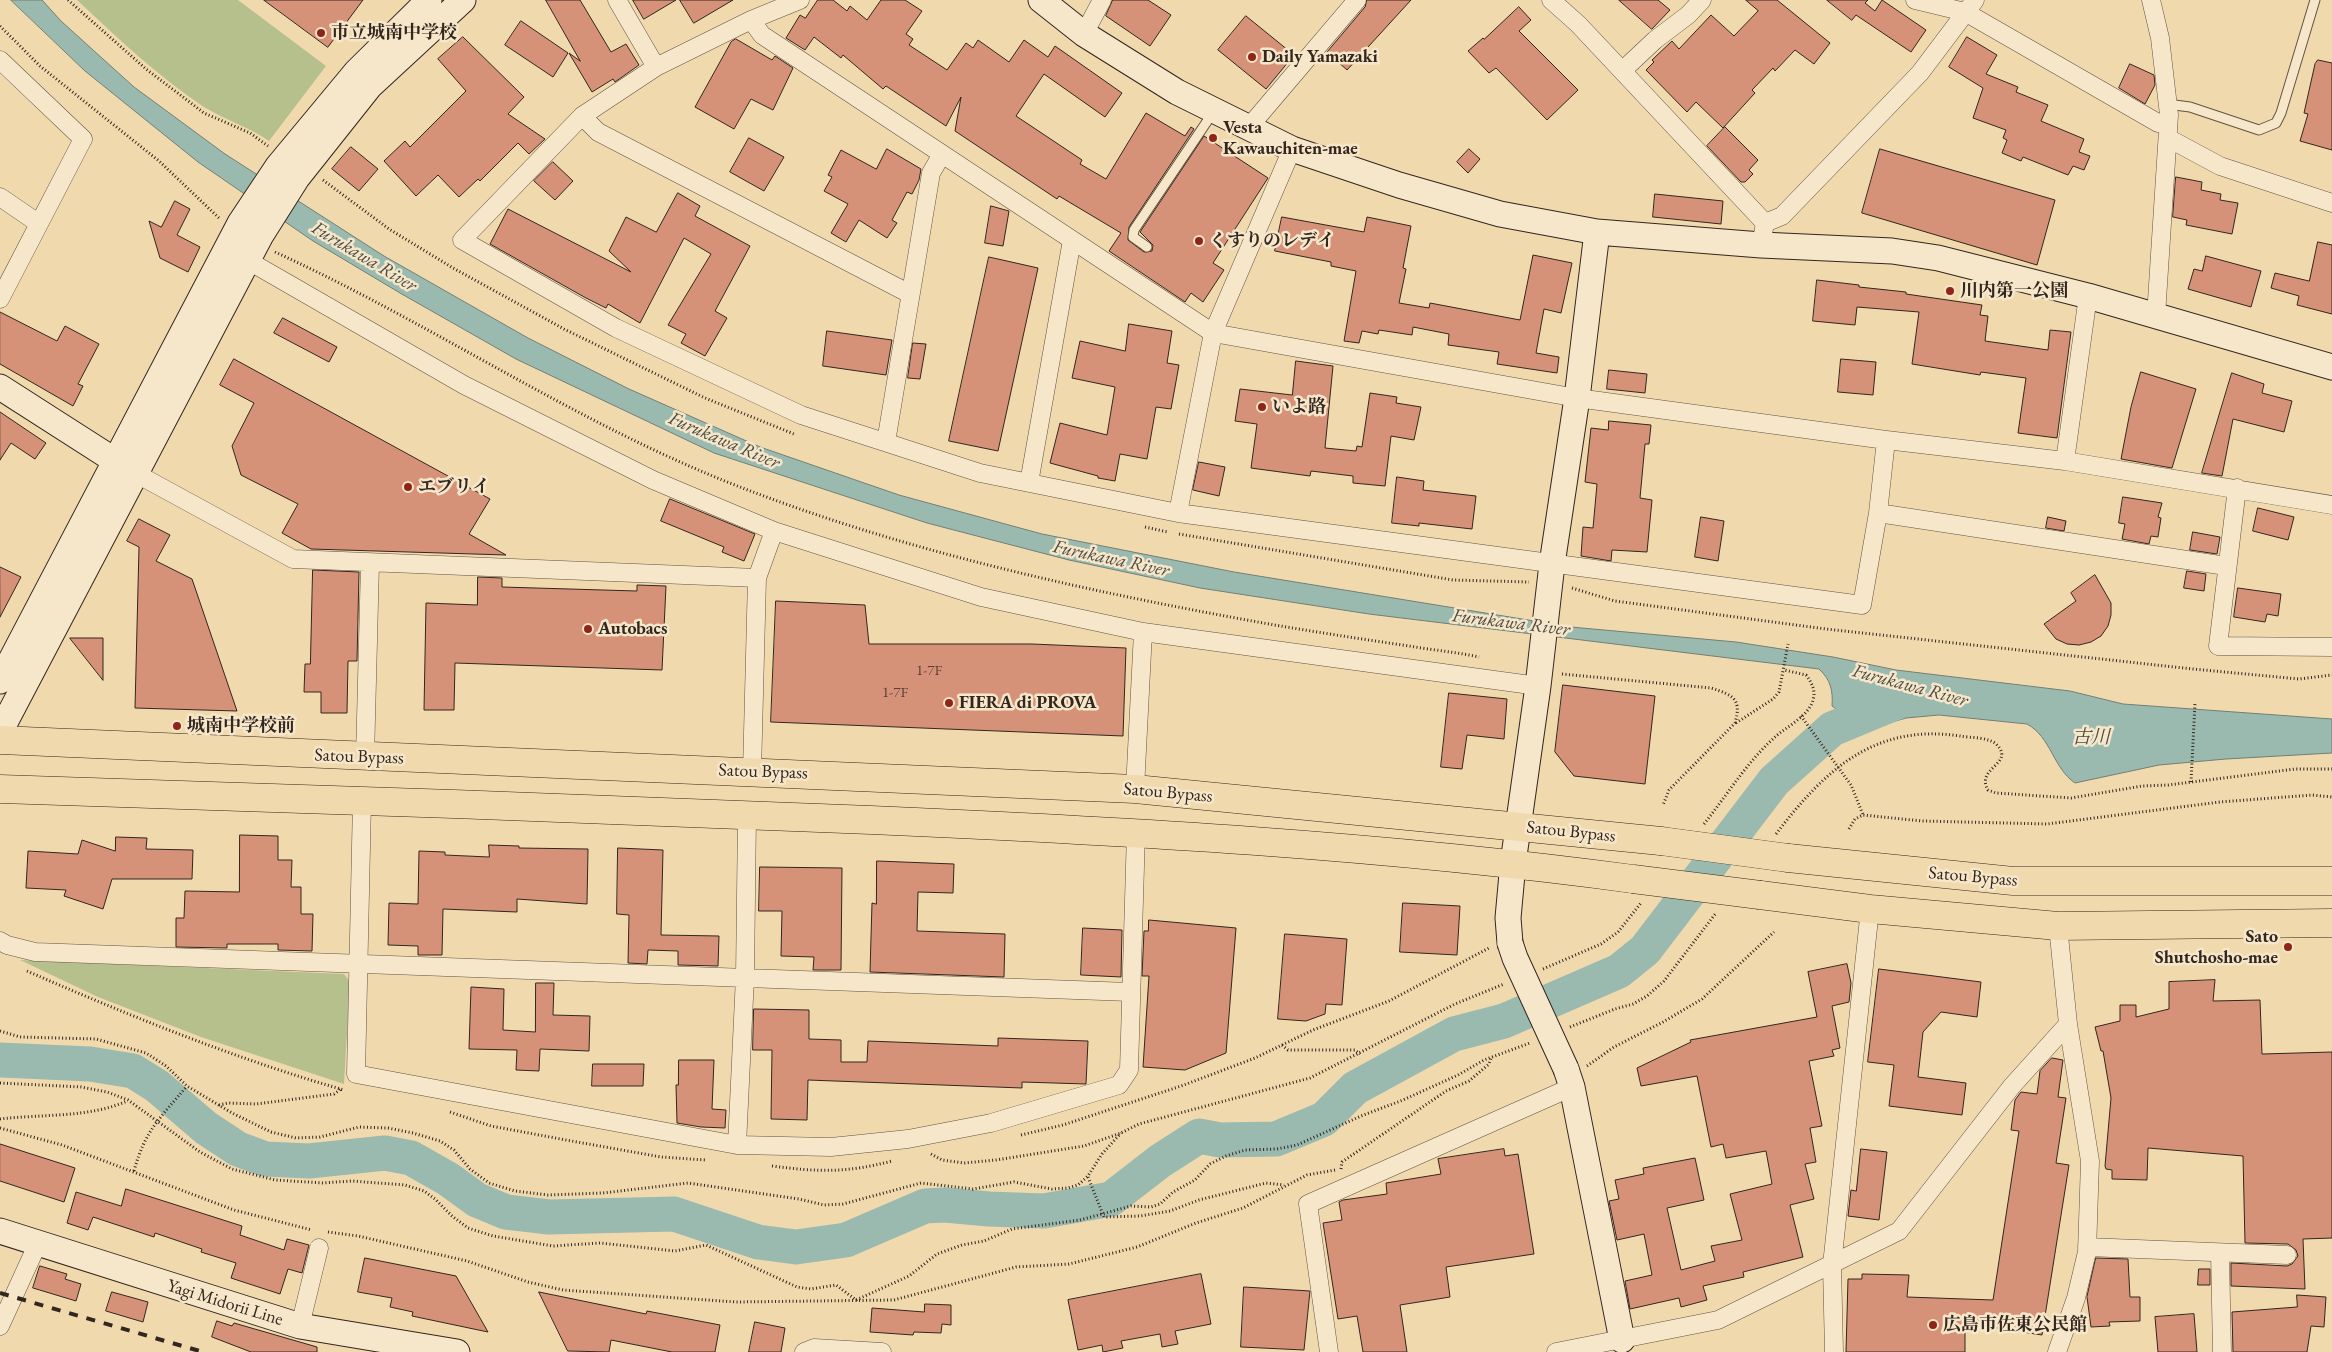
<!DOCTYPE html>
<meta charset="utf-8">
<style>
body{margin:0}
canvas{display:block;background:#f1d9ae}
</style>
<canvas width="2332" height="1352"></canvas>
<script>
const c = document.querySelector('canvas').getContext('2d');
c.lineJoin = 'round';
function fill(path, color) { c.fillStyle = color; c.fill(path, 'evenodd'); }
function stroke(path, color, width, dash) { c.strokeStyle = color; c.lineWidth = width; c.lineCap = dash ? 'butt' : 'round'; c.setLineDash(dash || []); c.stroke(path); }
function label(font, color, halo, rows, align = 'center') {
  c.font = font + ' "EB Garamond","Noto Serif JP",serif'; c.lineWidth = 5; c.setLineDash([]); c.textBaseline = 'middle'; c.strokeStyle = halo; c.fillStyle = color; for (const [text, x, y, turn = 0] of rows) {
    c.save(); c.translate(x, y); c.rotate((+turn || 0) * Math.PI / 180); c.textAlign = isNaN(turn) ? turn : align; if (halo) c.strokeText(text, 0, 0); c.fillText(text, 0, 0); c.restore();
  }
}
const green = new Path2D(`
 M77,0H238L326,66L269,141C249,127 225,120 204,107C157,76 118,38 77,0Z
 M20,960L344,974L350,982L344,1084L201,1037L98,997Z`);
const water = new Path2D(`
 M11,0H42L61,21L134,87L225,154L384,256L528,338L629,389L760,447L899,495L1042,534L1234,572L1571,627L1736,642L1833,657L1896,670L2070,691L2123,704L2332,719V753L2226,759L2159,765L2075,783C2053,768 2051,737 2027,724L1939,715L1906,718L1865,730L1832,706C1833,691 1831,680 1819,669L1369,614L1200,588L1069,560L927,523L714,453L516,359L400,293L313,241L198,162L85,71Z`);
const river = new Path2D(`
 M0,1060L90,1064L133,1071L157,1086L206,1128L238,1149L265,1159L309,1161L385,1153L411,1158L448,1179L477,1200L506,1212L549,1217L674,1214L758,1242L796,1247L846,1240L925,1206L945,1205L989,1209L1044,1211L1111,1199L1160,1161L1199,1136L1220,1140L1276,1139L1324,1119L1355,1088L1454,1034L1504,1021L1619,971L1645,950L1774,781L1832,729L1897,702`);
const building = new Path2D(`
 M264,0H363L328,47Z
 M546,0H580L611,52L626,44L639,65L615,82L613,79L592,92L569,53L580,61Z
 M633,0H676L644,19Z
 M680,0H733L694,23Z
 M818,0H833L847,11L850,6L867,20L881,0H905L922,11L906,34L913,39L909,45L947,70L966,43L973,48L978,40L1009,62L1024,40L1048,57L1055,46L1122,93L1105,117L1044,74L1016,116L1082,160L1080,164L1106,179L1146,113L1185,136L1191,127L1194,129L1129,227L1128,240L1144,252L1152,251L1153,245L1140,232L1204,136L1268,178L1213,263L1224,270L1203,302L1191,293L1185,302L1109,251L1121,233L1059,196L1057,199L955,131L961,97L946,126L886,86L883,89L843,55L841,58L814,37L805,50L786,38L800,15L805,18Z
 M1113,0H1148L1171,15L1150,46L1106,16Z
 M1367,0H1411L1347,70L1327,52L1365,7Z
 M1619,0H1658L1670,10L1652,29Z
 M1746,0H1777L1830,43L1814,64L1795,50L1775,71L1773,68L1752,90L1755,93L1723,128L1696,102L1687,112L1646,70L1654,62L1652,60L1672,41L1679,49L1711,15L1734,36L1758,11Z
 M1827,0H1868L1865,3L1875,11L1882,0L1926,30L1911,52L1856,15L1852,20Z
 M1519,7L1531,20L1519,31L1578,90L1547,120L1496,68L1489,73L1468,51L1483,38L1484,39Z
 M1246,16L1294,55L1266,89L1218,50Z
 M521,21L568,53L553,77L505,45Z
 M463,37L524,97L508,114L545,139L529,154L518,143L480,181L478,179L459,197L438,175L416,196L384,161L405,141L410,147L466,91L438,59Z
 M1967,37L1997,55L1986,74L2018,87L2016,92L2048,105L2041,121L2084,139L2079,152L2090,156L2084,170L2073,166L2068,175L2023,157L2021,161L2002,153L2007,140L2003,138L2006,130L1973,118L1983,88L1949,67Z
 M736,39L772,60L775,56L793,68L773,110L751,99L734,129L695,107L731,42Z
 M2318,60L2332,63V150L2300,141L2308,114L2304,113L2315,64Z
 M2130,64L2154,75L2155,85L2145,104L2119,88Z
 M1725,127L1758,160L1749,170L1753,174L1745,182H1741L1707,146Z
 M749,138L784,157L764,191L730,172Z
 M351,147L378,169L359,191L332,169Z
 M887,149L921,169L919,180L912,194L907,192L892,220L897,223L887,238L859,220L846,242L831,233L848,204L824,191L832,177L828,175L841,150L876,169Z
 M1469,149L1480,159L1468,173L1457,162Z
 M1880,149L2055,200L2037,265L1862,213Z
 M553,162L573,181L555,200L534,181Z
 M2176,177L2202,182L2201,190L2221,194L2220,200L2238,203L2232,234L2186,225L2187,220L2173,217Z
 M678,193L700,206L695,216L750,246L715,311L727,318L705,356L681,343L686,334L668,325L711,254L684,238L640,323L608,304L606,308L586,298L490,244L508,209L631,272L609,251L626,217L656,232Z
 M1655,194L1723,201L1721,224L1653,217Z
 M175,201L190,209L177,235L200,247L188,272L160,258L149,221L161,227Z
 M991,206L1009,211L1003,246L985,243Z
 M1282,217L1364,232L1367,217L1411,226L1403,268L1406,269L1399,303L1429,308L1430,303L1520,320L1533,255L1572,263L1561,313L1544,309L1536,353L1559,357L1557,373L1497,364L1499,352L1448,345L1449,334L1413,327L1412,335L1379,330L1378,334L1362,331L1359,343L1344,341L1356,271L1331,266V262L1275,251Z
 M2318,242L2332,245V314L2297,305L2299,296L2271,288L2275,273L2309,281Z
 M2206,256L2261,271L2251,307L2188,289L2194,269L2202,271Z
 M989,257L1038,268L998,451L949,441Z
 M1817,280L1859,285V287L1906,292V294L1982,305L1980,315L1988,316L1985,341L2048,350L2050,330L2071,332L2057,438L2018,433L2026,378L1981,372L1980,375L1912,364L1919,312L1857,307L1855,325L1813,321Z
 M0,312L57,341L65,326L99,344L78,384L83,386L73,406L0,364Z
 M283,318L337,347L329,362L274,333Z
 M1129,324L1172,331L1167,363L1179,365L1171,409L1156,407L1147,459L1120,454L1115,481L1098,478V476L1050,463L1060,423L1107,435L1115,387L1072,378L1080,341L1125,351Z
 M827,331L892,340L886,375L823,366Z
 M913,343L926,344L920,379L908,378Z
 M234,359L490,499L469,534L506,555L311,549L282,533L298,504L241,475L232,446L254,403L220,385Z
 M1841,359L1876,362L1873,395L1838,392Z
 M1296,361L1333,366L1325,448L1356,451L1357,446L1362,447L1370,393L1397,397L1396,403L1421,407L1414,440L1391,436L1385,486L1353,483V476L1311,471L1310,476L1251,468L1257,424L1235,421L1240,389L1292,395Z
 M1609,370L1647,374L1645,393L1607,389Z
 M2141,372L2196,389L2172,468L2121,459L2131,407Z
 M2232,373L2264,384L2262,393L2292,401L2284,432L2233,419L2222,476L2202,473Z
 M0,412L46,443L35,459L11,443L0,460Z
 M1609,421L1651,425L1649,444H1645L1640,498L1652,500L1647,552L1612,550L1611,561L1581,556L1583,527L1593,528L1597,484L1585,482L1591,428L1608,430Z
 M1199,462L1225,467L1219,496L1193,490Z
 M1397,477L1424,481L1423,490L1476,496L1472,529L1419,523V526L1392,523Z
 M2123,497L2162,503L2158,517L2161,518L2158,537L2151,536L2149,544L2122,539L2125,524L2119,523Z
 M670,499L755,534L744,561L722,552L724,547L661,521Z
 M2258,508L2294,517L2288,540L2253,531Z
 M1701,517L1724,521L1718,561L1695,557Z
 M2048,517L2066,521L2064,531L2046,528Z
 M139,519L170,535L156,561L192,579L237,711L135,708L139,547L127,541Z
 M2193,532L2220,537L2217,554L2190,550Z
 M0,567L21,577L0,617Z
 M313,570L359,572L357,661H348L347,713H321V692H304L305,664H310Z
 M2187,571L2206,574L2204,591L2184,588Z
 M2095,575L2111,603V615L2108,626L2101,636L2091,642L2079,645L2067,644L2056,639L2044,624L2076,601L2071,593Z
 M478,577L502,578V587L637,591V585L666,586L662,670L455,663L454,710H424L426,603L477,605Z
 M2238,588L2281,594L2278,616L2267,614L2265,622L2234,617Z
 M776,601L865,605L869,644H1032L1126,648L1123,736L771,722Z
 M70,638H103V680Z
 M1563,685L1655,696L1645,784L1574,776L1555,752Z
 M1449,693L1507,699L1504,739L1467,735L1462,769L1441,767Z
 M240,835L278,836V860H292L291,887H301V914H313L312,951L278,950V944H227V948L176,947V918H184L185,891L239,892Z
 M116,837L147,838L146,849L193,850L192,879H112L103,909L64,896L66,890L26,888L28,851L78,854L82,840L115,851Z
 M489,845L519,846V848L588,849L587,904L517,899V912L443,909L442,955H418V946L388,945L389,903L418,904L419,851L445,852V855L489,857Z
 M618,848L663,850L661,935L719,936L718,966L678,965V951L648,950L647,964L628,963L629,915L617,914Z
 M877,861L954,864L953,893L918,892L917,931L1005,934L1004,977L870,972L872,903L876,904Z
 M760,867L842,868L841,970H813L814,957L781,956L782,911H759Z
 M1403,903L1460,906L1457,955L1400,952Z
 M1149,920L1236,928L1226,1053L1185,1070L1143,1067L1149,976H1142L1144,931H1148Z
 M1083,928L1122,930L1121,977L1081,975Z
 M1285,934L1347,939L1342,1005L1326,1004L1325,1014L1306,1021L1278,1019Z
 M1847,964L1851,983L1849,1002L1832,1006L1840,1048L1832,1050L1834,1056L1809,1061L1822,1126L1810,1128L1816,1162L1805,1164L1814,1199L1790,1205L1803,1257L1743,1272L1744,1277L1703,1286L1707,1300L1681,1307L1679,1298L1630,1309L1625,1281L1652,1275L1644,1234L1617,1240L1609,1201L1619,1199L1615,1180L1644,1174L1643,1168L1695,1158L1704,1200L1667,1208L1681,1270L1715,1261L1711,1246L1742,1240L1730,1194L1772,1184L1766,1151L1726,1158L1723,1144L1711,1147L1697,1076L1641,1086L1637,1068L1691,1042L1690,1040L1817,1017L1808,972Z
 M1879,969L1981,982L1977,1017L1941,1012L1923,1032L1918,1077L1966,1083L1962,1115L1889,1106L1894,1065L1868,1062Z
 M2215,980L2213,1001L2260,1000L2262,1054L2332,1052V1238L2303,1239L2305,1289L2231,1286V1263L2287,1266L2292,1264L2298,1256L2296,1250L2288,1244L2245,1243L2243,1156L2148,1148L2147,1180L2112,1179V1170L2106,1169L2105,1166L2111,1098L2103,1051H2101L2095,1027L2120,1021V1005H2136V1017L2169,1009V982Z
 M536,983H554L553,1015L590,1016L589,1051L540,1049L539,1071L516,1070L517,1050L469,1049L471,987L504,989L503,1030L535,1032Z
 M754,1009L809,1010V1039L841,1040V1062H867L868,1041L998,1046V1038L1088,1041L1086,1084L1022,1082V1088L808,1080L807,1120L771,1119L772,1050H753Z
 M2052,1058L2063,1060L2058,1097L2066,1098L2056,1163L2069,1165L2042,1335L1965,1323V1352H1846L1848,1279H1862V1274L1909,1275L1907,1297L1993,1300L2019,1131L2011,1130L2015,1100L2021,1092L2037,1094L2040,1071Z
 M679,1060H714L712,1109L726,1110L725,1128L701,1127L677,1123L676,1085H678Z
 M593,1064H644L643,1086H592Z
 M0,1144L75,1168L64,1202L0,1181Z
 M1504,1149L1505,1156L1518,1154L1534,1254L1446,1267L1450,1297L1400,1305L1407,1352H1363L1357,1316L1338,1319L1323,1223L1342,1220L1339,1202L1343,1200L1387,1194L1386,1183L1441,1174L1438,1159Z
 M1861,1149L1887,1152L1879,1220L1848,1216L1851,1190L1856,1191Z
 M126,1189L242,1226L240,1235L284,1250L287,1239L309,1245L302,1273L288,1269L280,1294L231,1278L236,1263L201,1252L202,1249L155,1233L154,1237L93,1217L88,1230L67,1223L76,1192L121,1206Z
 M365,1258L456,1276L488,1332L412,1316L413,1312L390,1307L392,1298L358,1292Z
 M2096,1258L2128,1259L2130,1297H2140V1321L2109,1322L2110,1326L2091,1327L2087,1297Z
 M40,1266L67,1274L65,1279L81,1284L76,1301L33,1288Z
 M2199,1269H2210V1285H2198Z
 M1201,1274L1211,1324L1175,1331L1178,1344L1162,1347L1160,1334L1121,1341L1123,1348L1103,1352L1102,1345L1078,1350L1068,1300Z
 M1244,1287L1310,1291L1304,1350L1241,1347Z
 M112,1292L148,1302L143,1322L106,1311Z
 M539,1292L646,1314L647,1311L720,1325L715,1352H672L611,1340L609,1352L568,1351Z
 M2297,1295L2326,1297L2324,1327L2311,1326L2307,1352H2233L2232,1312L2297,1307Z
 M925,1304L951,1305V1325L942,1324L941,1333L914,1332L913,1335L870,1332L872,1308L924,1312Z
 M2194,1314L2197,1352H2158L2155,1317Z
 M217,1321L232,1326L234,1323L317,1347V1352H251L212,1337Z
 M755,1322L785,1328L781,1352H749Z`);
const path = new Path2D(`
 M68,0L146,69L204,113L250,133L268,146
 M0,26L40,66L159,161L219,218
 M323,180L389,229L453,268L564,329L705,398L794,434
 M275,252C433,324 577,424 740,487C910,553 1090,592 1269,624C1315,632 1362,639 1409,646C1432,650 1456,652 1479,657
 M1145,527L1168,532
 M1179,534L1453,580L1529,582
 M1572,588L1615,601L1826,629L2193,669L2299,679L2332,675
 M1562,674L1711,688C1733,695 1742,699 1735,723L1669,790L1663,805
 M1801,716L1851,785L1863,815
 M1736,723L1773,699L1779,692L1788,644
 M2191,782L2195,703
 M1704,824C1727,795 1747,762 1775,737C1786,727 1809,716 1813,700C1816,691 1812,683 1806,675L1784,670
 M1849,829L1855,819L1863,815L1922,821L2047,824L2220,802L2312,795L2332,797
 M1776,834C1824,771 1874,723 1960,736C1971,738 1990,737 1997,745C2015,764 1975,768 1988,790L1996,793L2071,798L2142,786L2168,785L2295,769H2332
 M1543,969L1601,944L1618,932L1641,903
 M27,971C130,1016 236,1059 344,1090
 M1570,1027L1615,1009L1633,1004L1647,996L1664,981L1716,913
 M0,1031L20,1037L96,1039L146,1053L166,1066L187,1086L232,1113L271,1132L296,1138L320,1137L359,1127L388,1128L413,1133L440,1141L454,1150L470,1169L489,1183L515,1191L548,1195L603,1193L688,1183L799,1199L824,1205L843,1204L921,1183L973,1189L1014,1182L1052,1189L1068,1188L1078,1185L1088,1176L1102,1154L1121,1133
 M1282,1045L1288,1050H1355L1360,1054
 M1587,1066L1614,1047L1663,1022L1702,999L1774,932
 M0,1083L81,1087L107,1092L128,1100L200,1152L232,1169L275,1180L323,1183L352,1181L405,1185L424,1191L435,1199L452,1216L468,1228L493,1236L553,1246L600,1243L675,1251L706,1245L797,1287L811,1289L836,1285L856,1300L909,1276L937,1254L962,1245L984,1241L1012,1229L1080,1220L1131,1206L1151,1207L1160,1204L1173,1192L1195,1180L1210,1164L1226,1156L1245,1150L1277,1149L1297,1145L1361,1116L1403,1100L1458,1075L1484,1060L1530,1043
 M219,1105L228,1103L256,1104L334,1094L341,1089
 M450,1112L491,1126L566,1140L661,1157L706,1160
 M0,1119C41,1114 90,1118 127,1101
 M0,1128L62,1145L234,1210L312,1230
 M1021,1135L1063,1125L1184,1085L1255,1058L1313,1030L1389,1001L1489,948
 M931,1154L942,1160L964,1163L996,1160L1084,1146L1121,1133L1139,1124L1310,1078L1455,1004L1504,984
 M772,1166C818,1172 847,1173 892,1161
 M1341,1169L1342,1162L1446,1091L1469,1081L1489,1064L1491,1058
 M134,1171C145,1130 161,1117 187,1086
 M1088,1177L1104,1217L1140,1216L1170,1211L1199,1200L1266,1183L1284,1185
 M328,1232L358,1236L467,1261L528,1282L563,1290L736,1302L894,1300L1016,1267L1069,1264L1137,1247L1196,1223L1243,1208L1307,1175L1335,1170`);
const lane = new Path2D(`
 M2167,104L2190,107L2259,130L2276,123L2281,113L2315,0
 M1147,247L1133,237L1134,230L1214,111`);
const street = new Path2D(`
 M617,0L656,67
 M800,0L751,20L656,67L582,116L462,240L616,328L801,415L980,473L1178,513L1862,605L1878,513L1886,440
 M1551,0L1578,24L1765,223
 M1915,0L1965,12L2158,123L2168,125
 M2151,0L2160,38L2169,115L2156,316
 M751,20L762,35L1213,333L1577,398L1886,440L2065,461L2332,505
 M1084,34L1102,0
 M0,60L83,139L0,299
 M1622,71L1655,40L1688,15L1702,0
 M582,116L598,132L910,294
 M1249,127L1357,0
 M2168,138L2220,166L2332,203
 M0,197L38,223
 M1761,245L1765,223L1782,216L1920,73L1975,0
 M247,260L464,385L653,480L774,531L981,597L1143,632L1538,686
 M886,442L931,173L942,154
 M2065,461L2088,296
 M135,473L293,559L757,578
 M1029,483L1072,240
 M2237,488L2218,646L2332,647
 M1178,513L1213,333L1292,149
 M1878,513L2226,566
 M365,758L370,563
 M752,772L757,578L774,531
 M1135,789L1143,632
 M362,801L356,1074L737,1145L831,1147L908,1139L991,1123L1119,1085L1129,1070L1136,832
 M0,941L7,945L35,952L1130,992
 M737,1145L745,977L747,815
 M2087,1247L2287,1255
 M2220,1253L2222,1352
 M0,1326L38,1243
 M300,1326L319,1248
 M804,1352L814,1348L882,1352
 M1329,1352L1308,1204L1572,1087
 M1556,1352L1718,1320L1899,1231L2012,1086L2068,1024L2058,926
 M1834,1352L1832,1265L1870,909
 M2057,1352L2076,1298L2087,1252L2090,1161L2068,1024`);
const secondary = new Path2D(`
 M1041,0L1084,34L1177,92L1292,149L1399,185L1500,214L1597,232L1761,245L1892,251L1938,258L2088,296L2332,367
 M0,387L128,469
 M0,681L240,223L278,166L356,72L429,0
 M0,732L261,235L297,178L370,86L463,0
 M1510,943L1508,918L1513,863L1538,686L1552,564L1577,398L1597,232
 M1566,1069L1572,1087L1622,1340
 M0,1231L300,1326L457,1352`);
const highway = new Path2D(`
 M0,740L1135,789L1661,841
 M0,789C290,799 581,807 871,820C1126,831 1380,845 1633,879
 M1788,858L2013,881H2332
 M1760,895L1870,909L2058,926L2332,923`);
const rail = new Path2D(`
 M0,1293L203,1352`);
const secondaryBridge = new Path2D(`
 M1510,943L1515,958L1566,1069`);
const highwayBridge = new Path2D(`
 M1661,841L1788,858
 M1633,879L1760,895`);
const markers = [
 [321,33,5,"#8f2418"],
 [1252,57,5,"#8f2418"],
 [1213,138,5,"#8f2418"],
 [1199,241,5,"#8f2418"],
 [1950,291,5,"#8f2418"],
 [1262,407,5,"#8f2418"],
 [408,487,5,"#8f2418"],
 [588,629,5,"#8f2418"],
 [949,703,5,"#8f2418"],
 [177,726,5,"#8f2418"],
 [2288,947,5,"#8f2418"],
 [1933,1325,5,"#8f2418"]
];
const numberNames = [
 ["1-7F",929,671],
 ["1-7F",895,693]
];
const poiNames = [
 ["市立城南中学校",331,33],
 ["Daily Yamazaki",1262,57],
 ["Vesta",1223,128],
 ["Kawauchiten-mae",1223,149],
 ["くすりのレデイ",1209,241],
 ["川内第一公園",1960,291],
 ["いよ路",1272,407],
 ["エブリイ",418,487],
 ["Autobacs",598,629],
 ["FIERA di PROVA",959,703],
 ["城南中学校前",187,726],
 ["Sato",2278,937,"right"],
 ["Shutchosho-mae",2278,958,"right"],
 ["広島市佐東公民館",1943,1325]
];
const streetNames = [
 ["Satou Bypass",359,757,2],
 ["Satou Bypass",763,772,2],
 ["Satou Bypass",1168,793,5],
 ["Satou Bypass",1571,832,6],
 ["Satou Bypass",1973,877,5],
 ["Yagi Midorii Line",225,1303,17]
];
const waterNames = [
 ["Furukawa River",364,257,31],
 ["Furukawa River",724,441,23],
 ["Furukawa River",1111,559,12],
 ["Furukawa River",1511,623,7],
 ["Furukawa River",1910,686,15],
 ["古川",2091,738]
];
fill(green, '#b6c08d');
fill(water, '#9bbaaf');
stroke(water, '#717f75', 1);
stroke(river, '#9bbaaf', 35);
fill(building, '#d59279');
stroke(building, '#32261e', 1);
stroke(lane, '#625342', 11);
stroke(street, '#625342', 19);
stroke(secondary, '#32261e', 27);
stroke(highway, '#32261e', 29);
stroke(path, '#32261e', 3, [1, 2.5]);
stroke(lane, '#f6e6ca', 9);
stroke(street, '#f6e6ca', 18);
stroke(secondary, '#f6e6ca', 25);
stroke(highway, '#f1d9ae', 28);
stroke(rail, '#32261e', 4, [9, 9]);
stroke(secondaryBridge, '#32261e', 27, []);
stroke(highwayBridge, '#32261e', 29, []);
stroke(secondaryBridge, '#f6e6ca', 25);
stroke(highwayBridge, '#f1d9ae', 28);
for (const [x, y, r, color] of markers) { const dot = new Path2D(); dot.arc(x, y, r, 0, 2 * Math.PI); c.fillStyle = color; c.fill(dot); stroke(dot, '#f6e6ca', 2); }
label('15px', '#5b4135', null, numberNames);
label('bold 18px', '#32261e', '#f6e6ca', poiNames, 'left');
label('18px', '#32261e', '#f6e6ca', streetNames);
label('italic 19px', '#4c4b42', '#f6e6ca', waterNames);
</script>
